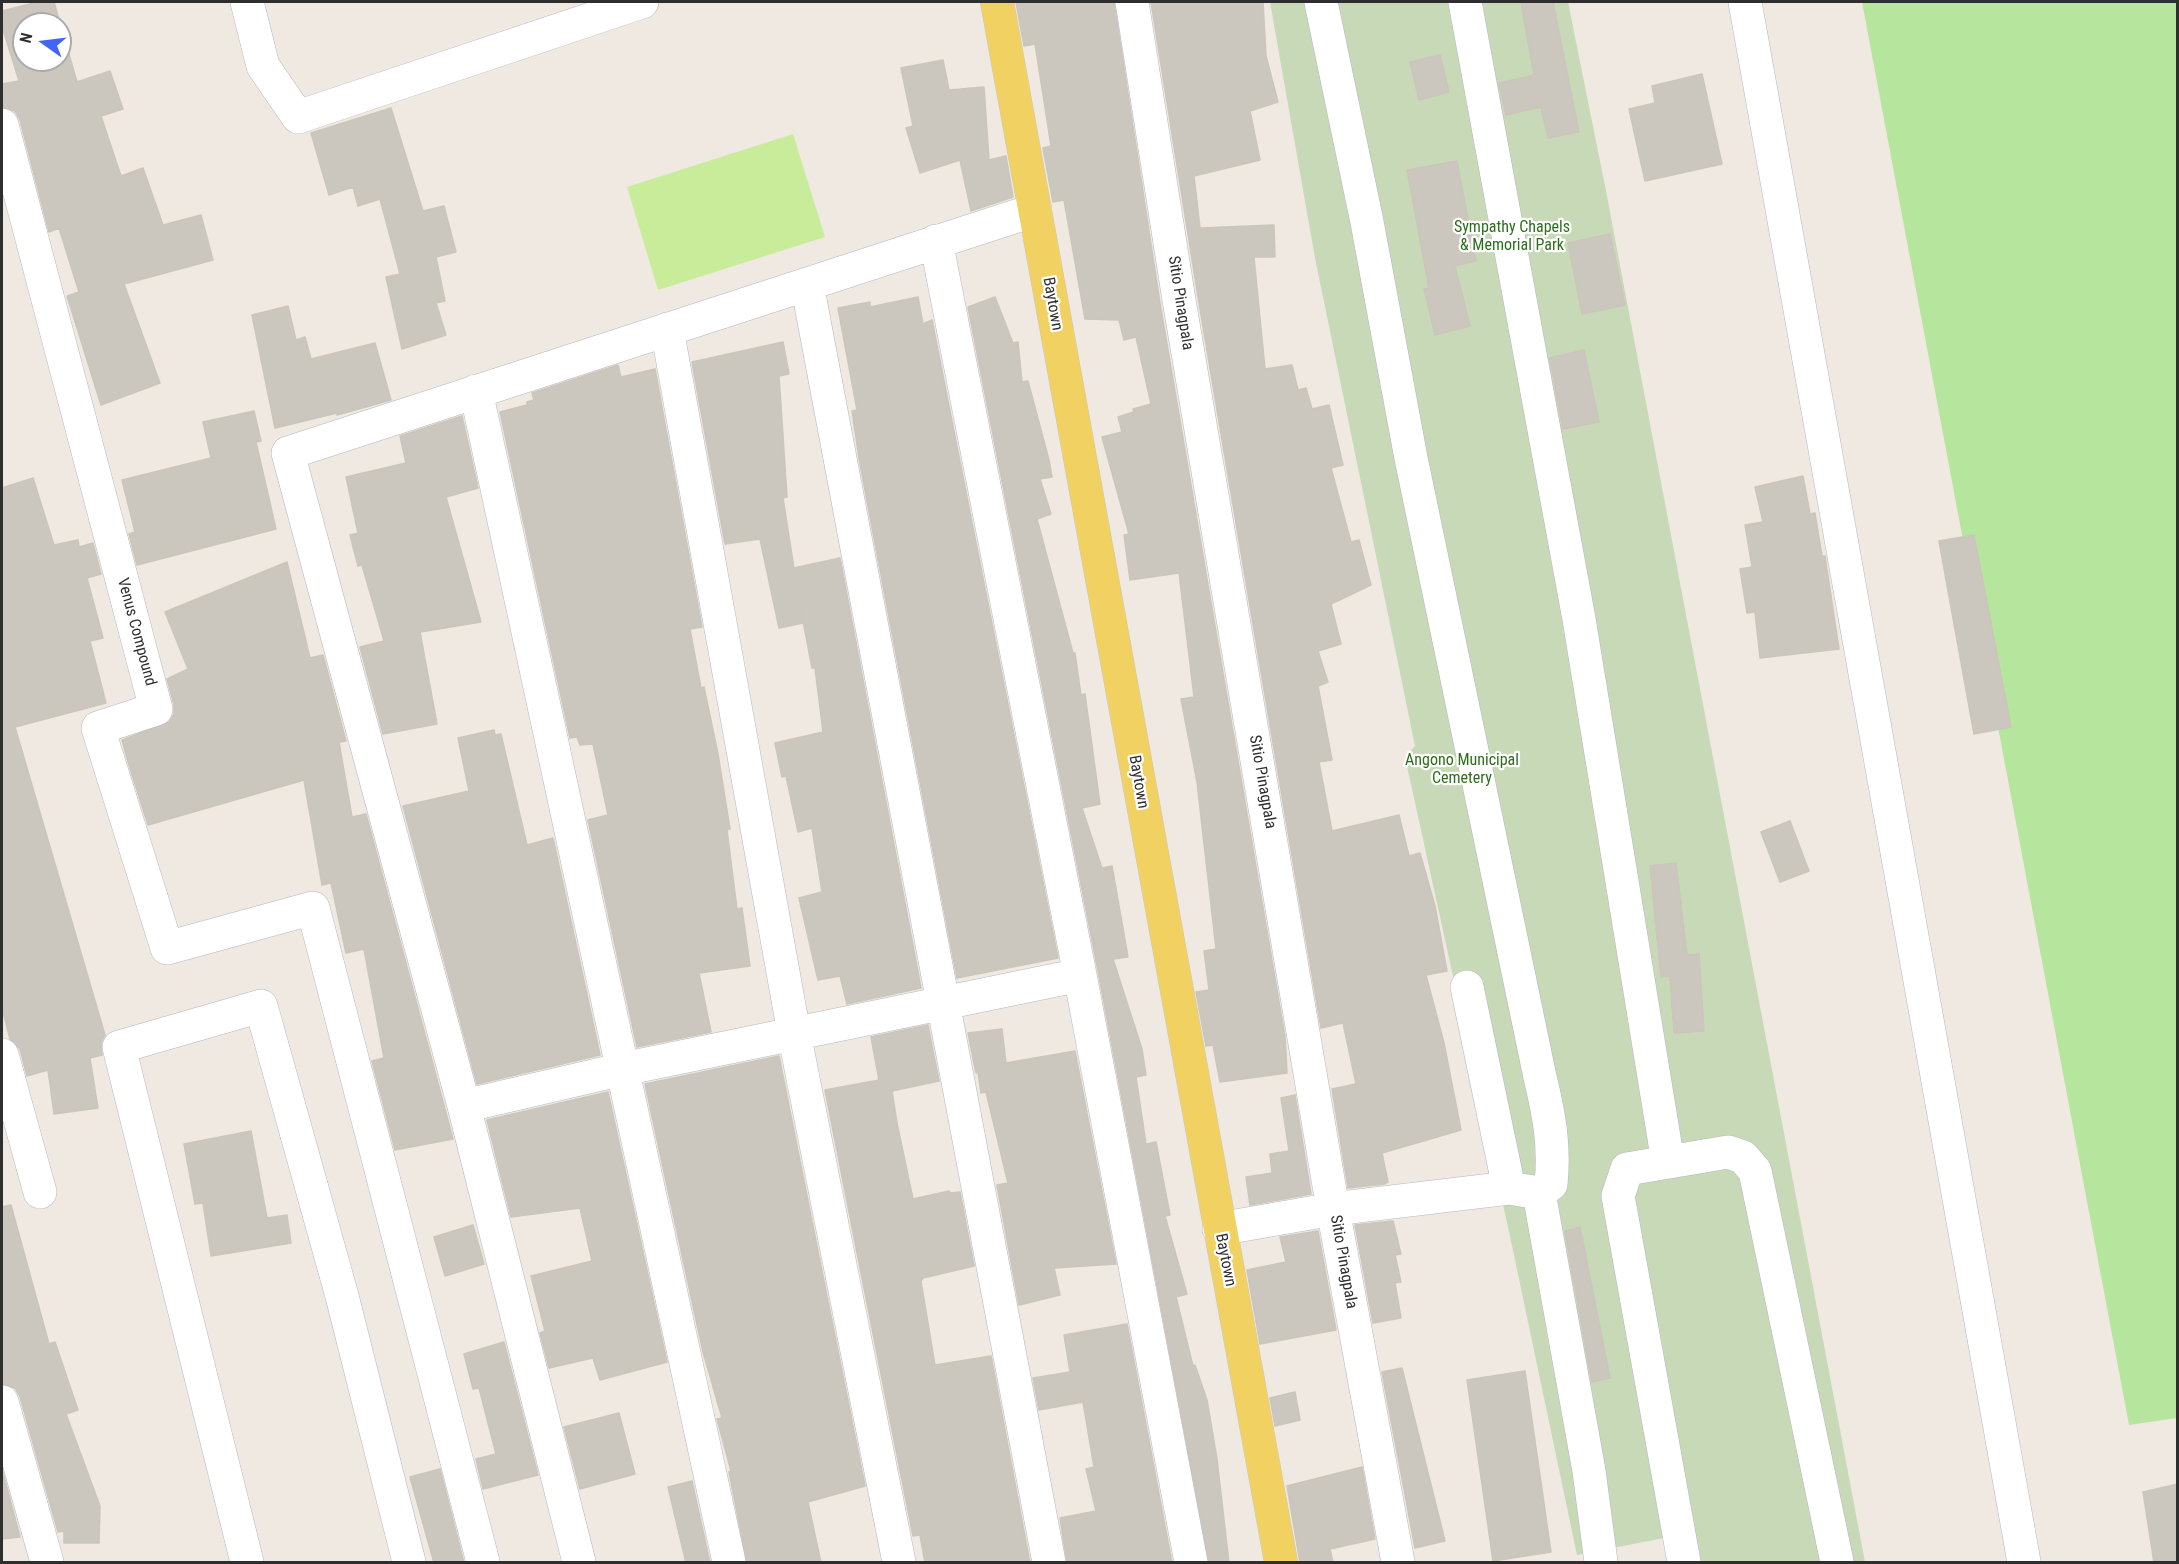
<!DOCTYPE html>
<style>
body{margin:0}
#map{position:relative;width:2179px;height:1564px;overflow:hidden;background:#efe9e1;font-family:"Roboto Condensed",sans-serif}
canvas{display:block}
.frame{position:absolute;inset:0;border:3px solid #2e2e2e;pointer-events:none}
.north{position:absolute;left:12px;top:12px;width:60px;height:60px;box-sizing:border-box;background:#fff;border:2px solid #ababab;border-radius:50%;rotate:284deg;font-size:16px;font-weight:700;line-height:24px;text-align:center;color:#2e2e2e}
.north::after{content:'';display:block;margin:auto;width:21px;height:27px;background:#4264fb;clip-path:polygon(50% 0,100% 100%,50% 72%,0 100%)}
</style>
<div id="map">
<canvas width="2179" height="1564"></canvas>
<div class="frame"></div>
<div class="north">N</div>
</div>
<script>
const c = document.querySelector('canvas').getContext('2d');
c.lineJoin = 'round';
function fill(path, color) { c.fillStyle = color; c.fill(path, 'evenodd'); }
function stroke(path, color, width, dash) { c.strokeStyle = color; c.lineWidth = width; c.lineCap = dash ? 'butt' : 'round'; c.setLineDash(dash || []); c.stroke(path); }
function label(font, color, halo, rows, align = 'center') {
  c.font = font + ' "Roboto Condensed",sans-serif'; c.lineWidth = 4.5; c.setLineDash([]); c.textBaseline = 'middle'; c.strokeStyle = halo; c.fillStyle = color; for (const [text, x, y, turn = 0] of rows) {
    c.save(); c.translate(x, y); c.rotate((+turn || 0) * Math.PI / 180); c.textAlign = isNaN(turn) ? turn : align; if (halo) c.strokeText(text, 0, 0); c.fillText(text, 0, 0); c.restore();
  }
}
const green = new Path2D(`
 M1862,2H2177V1418L2129,1425Z`);
const cemetery = new Path2D(`
 M1270,2H1568L1606,191L1865,1562H1675L1669,1537L1577,1555L1511,1241L1405,757L1415,746L1315,258Z`);
const pitch = new Path2D(`
 M793,134L825,237L658,290L627,187Z`);
const building = new Path2D(`
 M38,2H54L77,82L110,71L123,109L101,116L121,176L143,168L163,225L201,215L213,260L124,284L160,383L101,405L67,296L79,292L59,228L49,232L20,120L15,111L2,107V84L19,81L2,26V11ZM24,24H60V60H24Z
 M1016,2H1114L1160,303L1285,1037L1287,1073L1220,1082L1213,1045L1206,1046L1196,992L1209,990L1204,951L1216,949L1197,782L1181,699L1194,697L1179,573L1130,580L1124,535L1129,534L1102,437L1122,432L1118,417L1134,412L1133,409L1151,404L1136,337L1124,340L1119,320L1085,319L1064,200L1053,202L1043,148L1051,146L1035,44L1024,46Z
 M1151,2H1263L1266,56L1278,102L1250,111L1260,160L1194,176L1200,228L1274,225L1275,257H1254L1265,369L1292,365L1298,390L1306,388L1312,409L1329,405L1343,465L1331,468L1351,542L1359,540L1371,585L1331,604L1341,644L1318,651L1328,682L1318,686L1332,760L1319,762L1332,831L1399,815L1409,856L1420,853L1435,906L1447,971L1426,975L1444,1043L1461,1130L1382,1153L1388,1182L1384,1184L1348,1188L1332,1089L1356,1084L1343,1023L1321,1028L1198,297Z
 M1521,2H1553L1579,132L1548,138L1541,107L1506,115L1499,83L1534,75Z
 M1440,55L1449,92L1419,100L1410,62Z
 M943,60L949,90L984,87L989,160L1006,156L1013,197L971,211L960,160L920,173L906,128L913,126L901,68Z
 M1702,74L1722,164L1645,181L1629,109L1655,103L1652,86Z
 M391,108L423,211L444,206L456,252L436,257L445,301L436,303L446,335L402,349L386,277L400,274L380,199L358,206L353,187L329,195L311,133Z
 M1457,161L1476,261L1455,266L1470,326L1435,335L1424,289L1429,288L1407,170Z
 M1610,234L1625,305L1582,314L1568,243Z
 M918,297L923,324L932,320L1058,958L957,978L859,458L852,411L857,410L838,308L870,302V307Z
 M995,297L1013,343L1018,342L1022,382L1028,381L1049,460L1052,477L1040,479L1051,514L1037,519L1073,653H1075L1081,695L1085,694L1100,804L1082,808L1102,868L1112,866L1128,957L1113,959L1142,1049L1146,1075L1136,1077L1146,1144L1156,1142L1170,1215L1165,1216L1187,1294L1176,1297L1193,1366L1195,1365L1207,1400L1217,1459L1229,1563H1209L1098,971L968,307Z
 M288,306L296,340L305,337L311,359L375,343L391,400L337,415V413L275,428L252,315Z
 M783,342L789,374L779,376L787,497L783,498L794,568L840,558L921,988L847,1004L840,976L818,980L799,898L822,892L812,828L798,832L786,776L782,777L775,743L823,732L815,668H812L801,610L803,623L779,628L760,539L725,544L692,362Z
 M1584,350L1599,422L1563,429L1550,358Z
 M618,365L621,377L655,369L702,627L690,629L701,688L704,687L718,754L730,829L727,830L737,909L742,908L750,966L699,973L711,1032L637,1047L588,820L608,815L593,744L580,745L577,737L570,738L500,412L527,405V402L534,400L532,393Z
 M254,411L261,441L256,442L276,529L137,565L129,534L135,532L122,480L211,458L203,422Z
 M462,416L478,488L446,497L481,622L420,632L437,724L383,734L360,647L384,641L362,565L358,566L350,535L358,533L346,477L406,463L400,436Z
 M1803,476L1810,514L1815,513L1822,556H1825L1839,649L1760,658L1755,612L1747,613L1740,569L1752,567L1745,525L1763,522L1755,487Z
 M33,478L54,545L78,540L79,547L93,543L101,574L87,578L103,638L90,641L106,703L15,727L105,1035L101,1043L102,1055L90,1058L98,1108L54,1114L48,1070L27,1076L20,1049L10,1039L2,1008V488Z
 M1974,535L2011,727L1974,734L1939,541Z
 M287,562L310,658L323,655L346,741L339,742L352,817L366,814L453,1139L395,1150L372,1061L384,1058L364,949L346,953L331,883L322,885L304,780L148,825L128,762L122,740L169,722L174,714V705L167,679L188,669L165,612Z
 M494,730L495,735L501,734L527,845L553,838L600,1055L477,1084L403,806L469,791L458,738Z
 M1790,821L1809,871L1780,882L1761,832Z
 M1676,863L1687,955L1699,954L1704,1031L1674,1033L1670,976L1661,977L1650,866Z
 M928,1025L939,1081L892,1091L897,1123L913,1199L949,1191L950,1193L960,1192L974,1266L923,1278L921,1281L935,1365L991,1356L1030,1563H925L920,1535L913,1536L825,1090L879,1080L871,1037Z
 M1002,1029L1006,1063L1075,1051L1116,1264L1054,1268L1060,1295L1019,1305L997,1185L1008,1183L986,1092L981,1093L978,1072L976,1073L968,1033Z
 M779,1056L865,1486L808,1502L821,1563H747L729,1472L731,1471L717,1419L722,1418L703,1352L645,1084Z
 M608,1092L667,1362L600,1380L593,1358L549,1368L540,1333L545,1331L531,1276L592,1261L580,1208L511,1217L487,1120Z
 M1295,1095L1311,1194L1250,1205L1246,1177L1272,1173L1270,1154L1289,1151L1281,1098Z
 M251,1131L267,1218L287,1215L291,1243L211,1256L203,1203L195,1204L184,1144Z
 M11,1205L49,1344L55,1342L78,1410L66,1414L100,1506L99,1543H64V1531L58,1532L20,1397L15,1388L2,1384V1207Z
 M1393,1221L1401,1254L1395,1255L1401,1282L1395,1283L1401,1318L1373,1323L1355,1225Z
 M473,1225L484,1264L445,1276L434,1237Z
 M1580,1227L1610,1378L1592,1382L1565,1231Z
 M1318,1231L1336,1330L1260,1344L1247,1270L1286,1262L1280,1237Z
 M1127,1324L1172,1563H1067L1060,1518L1096,1511L1086,1469L1094,1467L1083,1402L1039,1410L1033,1378L1070,1372L1064,1335Z
 M504,1342L538,1475L483,1489L476,1459L496,1454L479,1388L473,1389L464,1354Z
 M1402,1368L1445,1541L1415,1548L1382,1372Z
 M1525,1371L1551,1552L1493,1561L1467,1380Z
 M1295,1392L1300,1420L1275,1426L1270,1398Z
 M619,1413L635,1474L580,1489L564,1427Z
 M1362,1467L1375,1539L1330,1549L1333,1563H1300L1287,1486Z
 M2,1469L20,1537L2,1539Z
 M440,1469L464,1563H434L410,1477Z
 M692,1481L710,1563H686L668,1487Z
 M2178,1484V1563H2154L2143,1492Z`);
const minor = new Path2D(`
 M247,2L263,66L298,117L642,2
 M1132,2L1179,300L1333,1209L1398,1562
 M1321,2L1367,222L1411,458L1540,1077C1549,1114 1555,1146 1551,1184L1539,1193
 M1465,2L1579,619L1668,1162
 M1745,2L2024,1562
 M2,125L156,709L98,728L167,948L313,908L483,1562
 M936,241L1080,975L1191,1562
 M807,284L1049,1562
 M667,329L794,1033L899,1562
 M476,391L729,1562
 M1467,987L1509,1188
 M2,1055L40,1192
 M464,1106L623,1069L1080,975
 M1219,1229L1333,1209L1509,1188L1539,1193L1589,1471L1601,1562
 M2,1402L47,1562
 M247,1562L119,1047L261,1006L342,1296L409,1562
 M579,1562L464,1106L288,453L1035,210
 M1684,1562L1618,1196L1627,1169L1728,1152L1743,1157L1755,1171L1837,1562`);
const major = new Path2D(`
 M997,2L1281,1562`);
const parkNames = [
 ["Sympathy Chapels",1512,228],
 ["& Memorial Park",1512,246],
 ["Angono Municipal",1462,761],
 ["Cemetery",1462,779]
];
const streetNames = [
 ["Sitio Pinagpala",1180,303,81],
 ["Baytown",1052,304,80],
 ["Venus Compound",136,632,75],
 ["Baytown",1138,782,80],
 ["Sitio Pinagpala",1262,782,80],
 ["Baytown",1225,1260,79],
 ["Sitio Pinagpala",1343,1262,80]
];
fill(green, '#b6e59e');
fill(cemetery, '#c8d9b8');
fill(pitch, '#c9ec9a');
fill(building, '#cbc7bf');
stroke(building, '#cbc5ba', 1.5);
stroke(minor, '#b4b7c1', 34);
stroke(major, '#c9c9c9', 34);
stroke(minor, '#fff', 33);
stroke(major, '#f2d163', 33);
label('16px', '#2c6e1b', '#fff', parkNames);
label('16px', '#2e2e2e', '#fff', streetNames);
</script>
